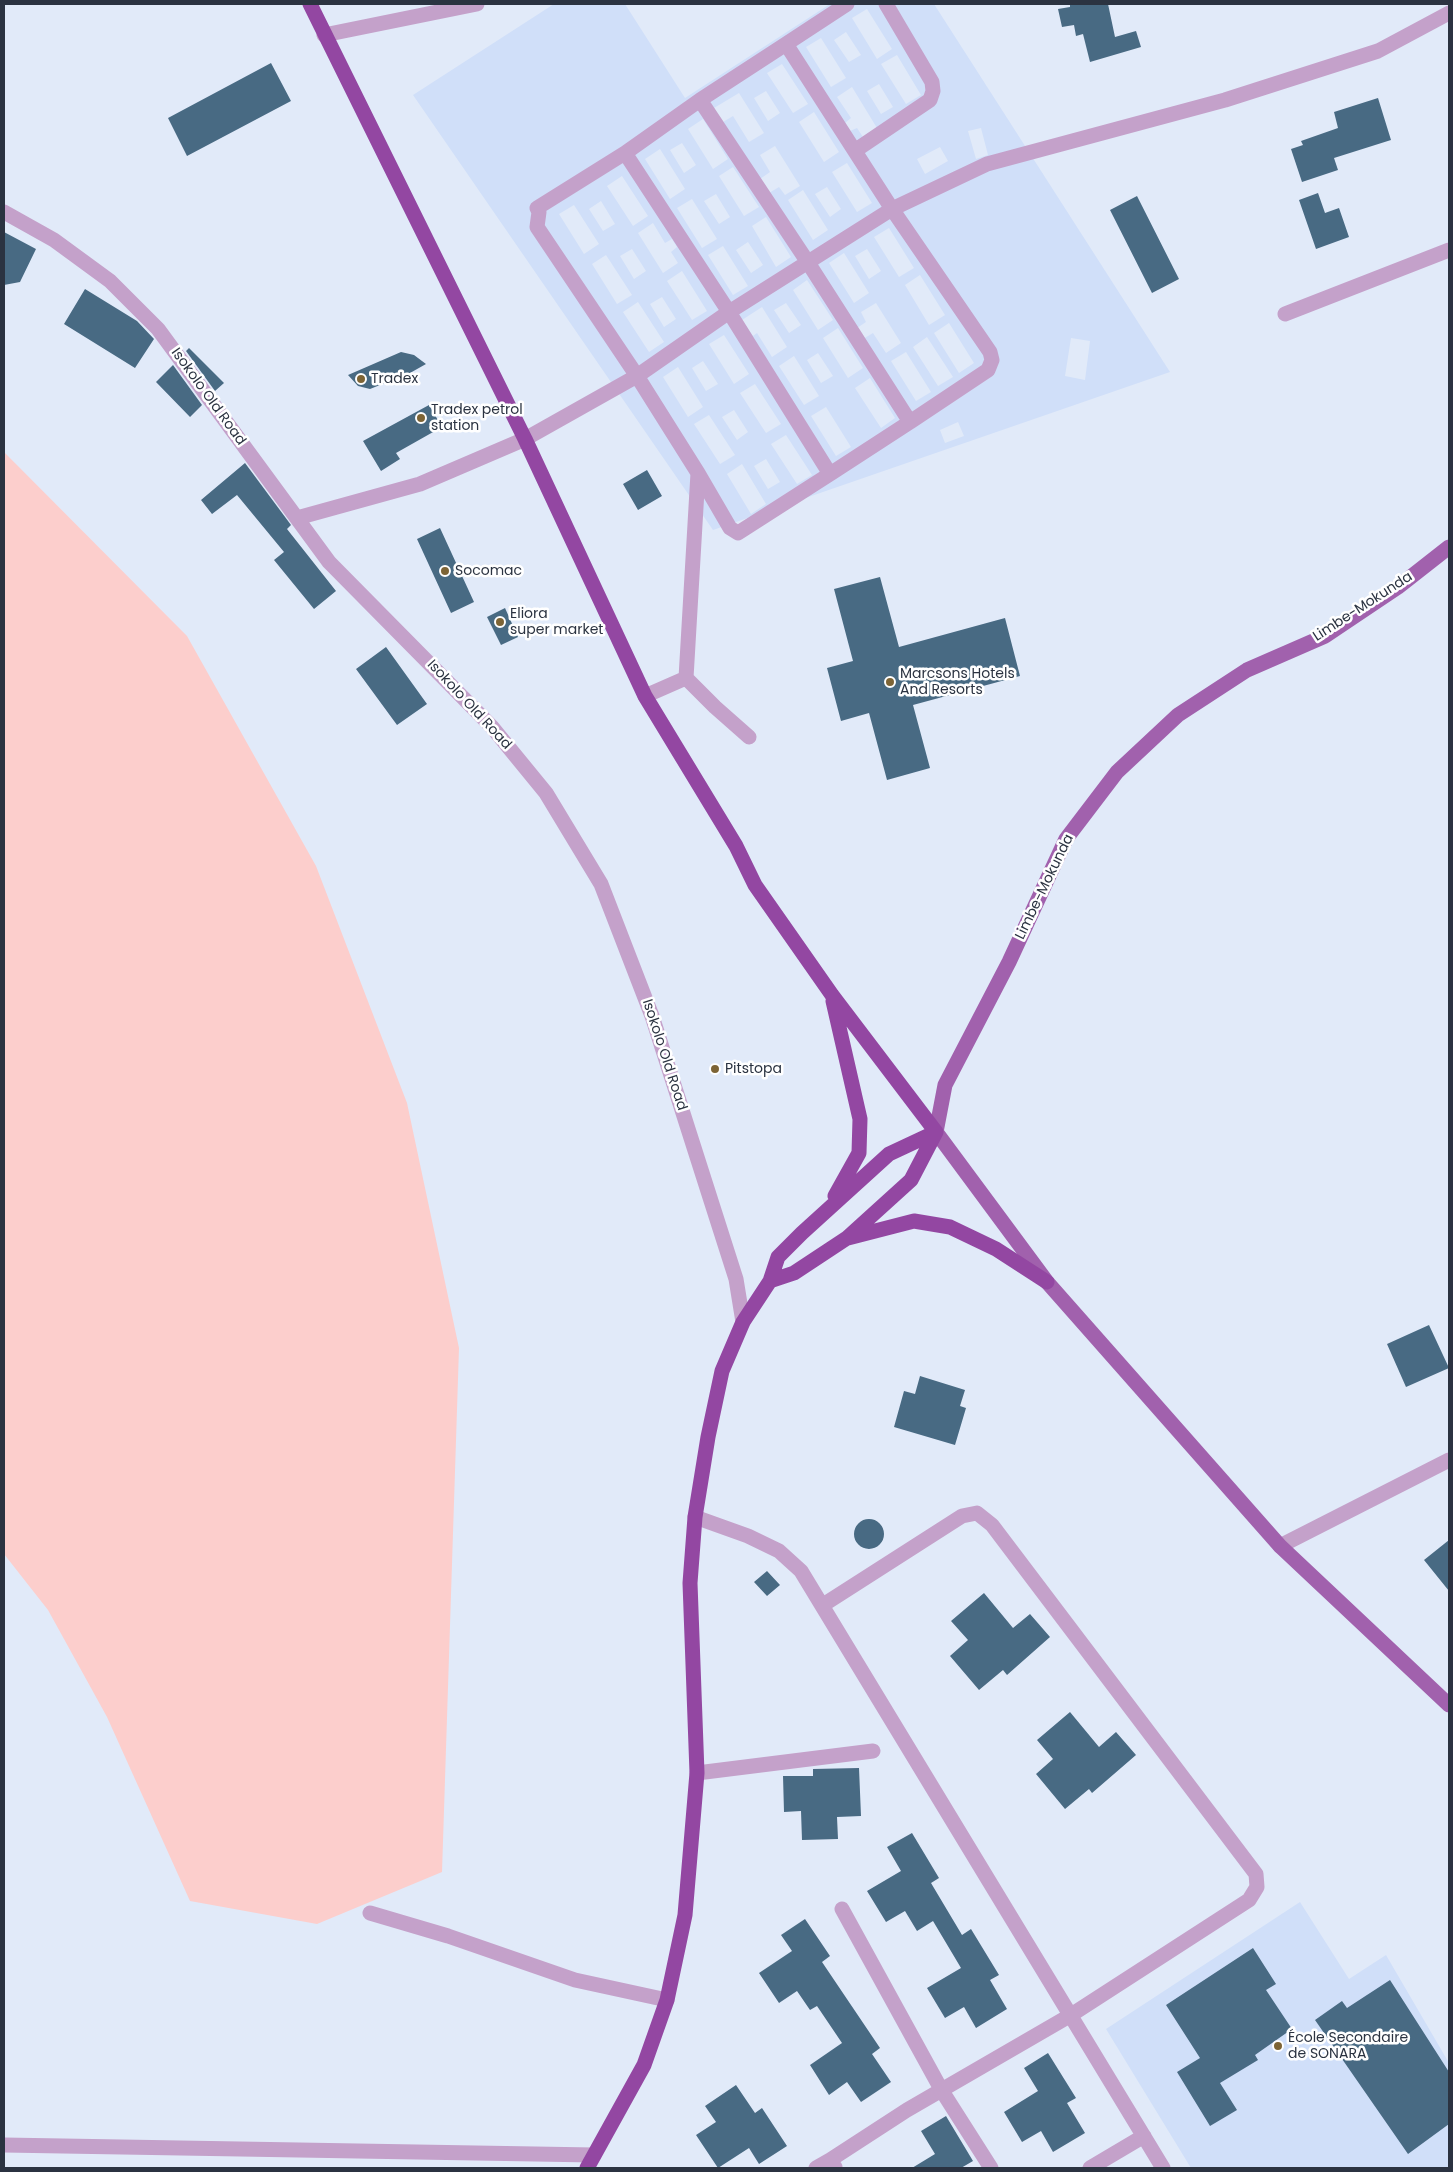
<!DOCTYPE html>
<meta charset="utf-8">
<style>
body{margin:0}
#map{position:relative;width:1453px;height:2172px;overflow:hidden;background:#e1eaf9;font-family:Poppins,sans-serif}
canvas{display:block}
.frame{position:absolute;inset:0;border:5px solid #2b3341;pointer-events:none}
</style>
<div id="map">
<canvas width="1453" height="2172"></canvas>
<div class="frame"></div>
</div>
<script>
const c = document.querySelector('canvas').getContext('2d');
c.lineJoin = 'round';
function fill(path, color) { c.fillStyle = color; c.fill(path, 'evenodd'); }
function stroke(path, color, width, dash) { c.strokeStyle = color; c.lineWidth = width; c.lineCap = dash ? 'butt' : 'round'; c.setLineDash(dash || []); c.stroke(path); }
function label(font, color, halo, rows, align = 'center') {
  c.font = font + ' Poppins,sans-serif'; c.lineWidth = 5; c.setLineDash([]); c.textBaseline = 'middle'; c.strokeStyle = halo; c.fillStyle = color; for (const [text, x, y, turn = 0] of rows) {
    c.save(); c.translate(x, y); c.rotate((+turn || 0) * Math.PI / 180); c.textAlign = isNaN(turn) ? turn : align; if (halo) c.strokeText(text, 0, 0); c.fillText(text, 0, 0); c.restore();
  }
}
const built = new Path2D(`
 M554,4H625L685,98L830,4H934L1170,372L713,530L413,95ZM867,9L892,49L877,59L852,18ZM846,32L861,55L849,62L834,40ZM821,38L846,78L831,87L806,47ZM897,55L921,95L906,104L881,64ZM782,64L808,104L793,113L767,73ZM879,84L893,107L881,114L867,91ZM852,87L877,128L863,137L857,128L850,131L845,123L851,118L837,97ZM766,91L780,113L768,121L754,98ZM739,93L764,133L749,142L733,116L723,122L714,108ZM814,112L839,152L824,162L799,122ZM703,119L728,159L713,169L688,129ZM981,128L988,155L976,159L968,131ZM682,143L696,165L684,173L670,150ZM775,146L800,186L785,195L779,187L769,193L760,179L770,172L760,155ZM940,147L948,161L925,174L917,159ZM660,149L685,189L670,199L645,159ZM847,163L872,203L857,212L832,172ZM733,167L759,207L744,216L719,176ZM622,176L648,216L633,226L607,186ZM827,187L841,209L830,217L815,194ZM803,190L828,230L813,240L788,200ZM716,194L730,217L719,224L704,201ZM692,199L717,239L702,248L677,208ZM601,201L615,224L603,231L589,209ZM574,205L599,244L584,254L559,214ZM766,217L791,257L776,267L752,226ZM653,223L665,243L672,239L677,247L671,252L678,263L663,273L638,233ZM889,228L914,268L899,277L874,237ZM748,242L763,265L751,273L736,250ZM723,246L748,286L733,295L708,255ZM632,249L646,271L634,279L620,256ZM867,249L881,271L869,279L855,256ZM844,253L869,293L854,303L829,263ZM606,255L632,295L617,304L592,264ZM682,271L707,311L692,320L667,281ZM920,275L945,315L929,325L905,285ZM807,280L833,320L818,330L793,290ZM662,297L676,319L664,327L650,304ZM638,302L664,342L649,352L623,312ZM786,303L801,325L789,333L774,310ZM876,303L901,343L886,353L873,333L863,339L857,328L866,322L861,312ZM762,307L787,347L772,357L757,333L753,336L742,320ZM949,323L974,363L959,373L934,333ZM838,328L863,368L848,378L823,338ZM724,335L749,374L734,384L709,344ZM927,337L953,377L938,386L913,347ZM1071,338L1090,341L1085,380L1065,376ZM906,352L931,392L916,401L891,361ZM818,353L833,376L821,383L807,360ZM794,356L819,396L804,405L779,366ZM703,361L718,384L706,391L692,368ZM678,367L703,407L688,417L663,377ZM870,378L895,418L881,428L855,388ZM755,384L781,424L766,433L740,393ZM826,407L851,447L836,456L811,416ZM734,410L748,432L737,440L722,417ZM709,415L735,455L720,464L694,424ZM958,422L964,436L945,443L940,430ZM786,435L812,475L797,484L771,444ZM766,459L780,482L768,489L754,466ZM742,464L766,504L751,514L727,474Z
 M1300,1902L1349,1979L1386,1955L1449,2063V2168H1191L1106,2029Z`);
const green = new Path2D(`
 M4,452L187,636L316,866L407,1103L459,1348L442,1872L317,1924L190,1901L107,1717L48,1610L4,1554Z`);
const building = new Path2D(`
 M1070,4H1108L1115,37L1136,31L1141,47L1090,62L1083,34L1076,36L1074,25L1062,27L1058,9L1070,7Z
 M271,63L291,101L187,156L168,118Z
 M1378,98L1391,140L1334,158L1338,170L1302,182L1291,149L1303,145L1301,141L1338,128L1334,112Z
 M1318,193L1325,213L1339,208L1349,237L1316,249L1299,200Z
 M1137,196L1179,279L1152,293L1110,210Z
 M4,232L36,249L20,282L4,285Z
 M85,289L137,321L154,339L135,368L64,324Z
 M189,348L224,383L215,391L186,351Z
 M401,352L414,355L426,364L410,373L370,389L358,386L348,375Z
 M173,365L202,405L190,417L156,382Z
 M429,405L442,427L396,453L400,459L381,471L363,441Z
 M245,463L291,525L287,529L336,591L314,609L274,560L284,552L237,495L212,514L201,500Z
 M647,470L662,496L638,510L623,484Z
 M440,528L474,602L451,613L417,539Z
 M880,577L899,647L1005,618L1020,676L913,705L930,768L887,780L869,713L841,721L827,668L853,661L834,589Z
 M505,608L518,637L501,645L487,617Z
 M386,647L427,704L397,725L356,669Z
 M1429,1325L1449,1368L1406,1387L1387,1344Z
 M920,1376L965,1390L960,1406L966,1408L955,1445L894,1427L904,1391L915,1394Z
 M854 1534a15 15 0 1 1 30 0a15 15 0 1 1-30 0Z
 M1449,1540V1591L1424,1560Z
 M767,1571L780,1585L767,1596L754,1582Z
 M984,1593L1013,1628L1030,1614L1050,1637L1007,1675L1003,1670L979,1690L950,1656L968,1640L951,1621Z
 M1070,1712L1099,1747L1116,1732L1136,1755L1092,1793L1089,1789L1065,1809L1036,1774L1053,1759L1037,1740Z
 M859,1768L861,1816L837,1817L838,1839L802,1840L801,1811L784,1812L783,1776H813V1769Z
 M912,1833L939,1878L931,1883L962,1935L971,1929L999,1975L990,1980L1007,2009L976,2028L964,2007L945,2018L927,1988L961,1968L933,1921L917,1931L905,1911L886,1922L867,1891L901,1871L887,1847Z
 M805,1919L830,1956L822,1962L880,2048L872,2054L891,2082L861,2102L847,2082L829,2095L810,2065L842,2043L817,2006L810,2010L797,1991L779,2003L759,1973L792,1951L781,1935Z
 M1253,1948L1276,1984L1266,1990L1292,2029L1255,2055L1258,2060L1220,2083L1237,2110L1210,2126L1177,2072L1200,2058L1166,2005Z
 M1390,1980L1449,2072V2124L1408,2154L1315,2020L1342,2001L1347,2008Z
 M1048,2053L1076,2098L1067,2103L1085,2133L1053,2152L1041,2131L1022,2142L1004,2112L1038,2091L1024,2068Z
 M736,2085L755,2113L762,2108L787,2146L759,2164L749,2148L718,2168L696,2135L716,2122L705,2106Z
 M946,2116L973,2161L961,2168H912L935,2154L921,2131Z`);
const minor = new Path2D(`
 M324,35L477,4
 M786,44L847,4
 M856,150L930,100L933,91L932,82L886,4
 M625,153L700,100
 M4,212L54,240L110,281L158,329L329,562L492,727L546,793L601,884L652,1016L736,1279L743,1322
 M1285,314L1449,250
 M698,473L730,528L738,533L830,474
 M297,518L420,484L525,439L637,376L729,312L892,209L987,164L1225,100L1378,51L1449,13
 M686,678L698,473L637,376L537,227L539,212L537,208L625,153L729,312L830,474L910,422L807,261L700,100L786,44L892,209L990,352L992,360L988,370L910,422
 M645,696L686,678L715,707L749,737
 M695,1517L748,1536L779,1551L801,1571L1163,2168
 M1280,1546L1449,1460
 M823,1605L962,1516L977,1513L992,1525L1256,1874L1257,1887L1249,1900L1071,2015L907,2110L830,2160
 M697,1773L873,1751
 M842,1909L942,2091L991,2168
 M370,1913L448,1936L575,1980L667,2000
 M4,2145L594,2155
 M816,2168L830,2160L835,2167
 M1090,2168L1144,2136`);
const major = new Path2D(`
 M1449,547L1398,587L1325,636L1247,670L1178,715L1117,772L1066,839L1009,962L945,1085L936,1132L1047,1282L1280,1546L1449,1705`);
const highway = new Path2D(`
 M310,4L525,439L645,696L736,846L755,885L832,995L936,1132
 M833,1001L860,1119L859,1153L835,1196
 M848,1238L914,1221L950,1227L996,1249L1047,1282
 M770,1281L794,1273L847,1238L911,1180L936,1132
 M587,2168L644,2065L667,2000L685,1915L697,1773L690,1583L695,1517L708,1437L722,1371L743,1322L770,1281L778,1257L802,1233L889,1154L936,1132`);
const markers = [
 [361,379,5,"#7d6435"],
 [421,418,5,"#7d6435"],
 [445,571,5,"#7d6435"],
 [500,622,5,"#7d6435"],
 [890,682,5,"#7d6435"],
 [715,1069,5,"#7d6435"],
 [1278,2046,5,"#7d6435"]
];
const poiNames = [
 ["Tradex",371,379],
 ["Tradex petrol",431,410],
 ["station",431,426],
 ["Socomac",455,571],
 ["Eliora",510,614],
 ["super market",510,630],
 ["Marcsons Hotels",900,674],
 ["And Resorts",900,690],
 ["Pitstopa",725,1069],
 ["École Secondaire",1288,2038],
 ["de SONARA",1288,2054]
];
const streetNames = [
 ["Isokolo Old Road",208,397,54],
 ["Limbe-Mokunda",1363,607,-33],
 ["Isokolo Old Road",469,705,47],
 ["Limbe-Mokunda",1045,887,-64],
 ["Isokolo Old Road",664,1055,72]
];
fill(built, '#d0dff9');
fill(green, '#fccecc');
fill(building, '#486a83');
stroke(minor, '#c4a1ca', 15);
stroke(major, '#a161ad', 15);
stroke(highway, '#9347a2', 15);
for (const [x, y, r, color] of markers) { const dot = new Path2D(); dot.arc(x, y, r, 0, 2 * Math.PI); c.fillStyle = color; c.fill(dot); stroke(dot, '#fff', 2); }
label('14px', '#2b3341', '#fff', poiNames, 'left');
label('14px', '#2b3341', '#fff', streetNames);
</script>
